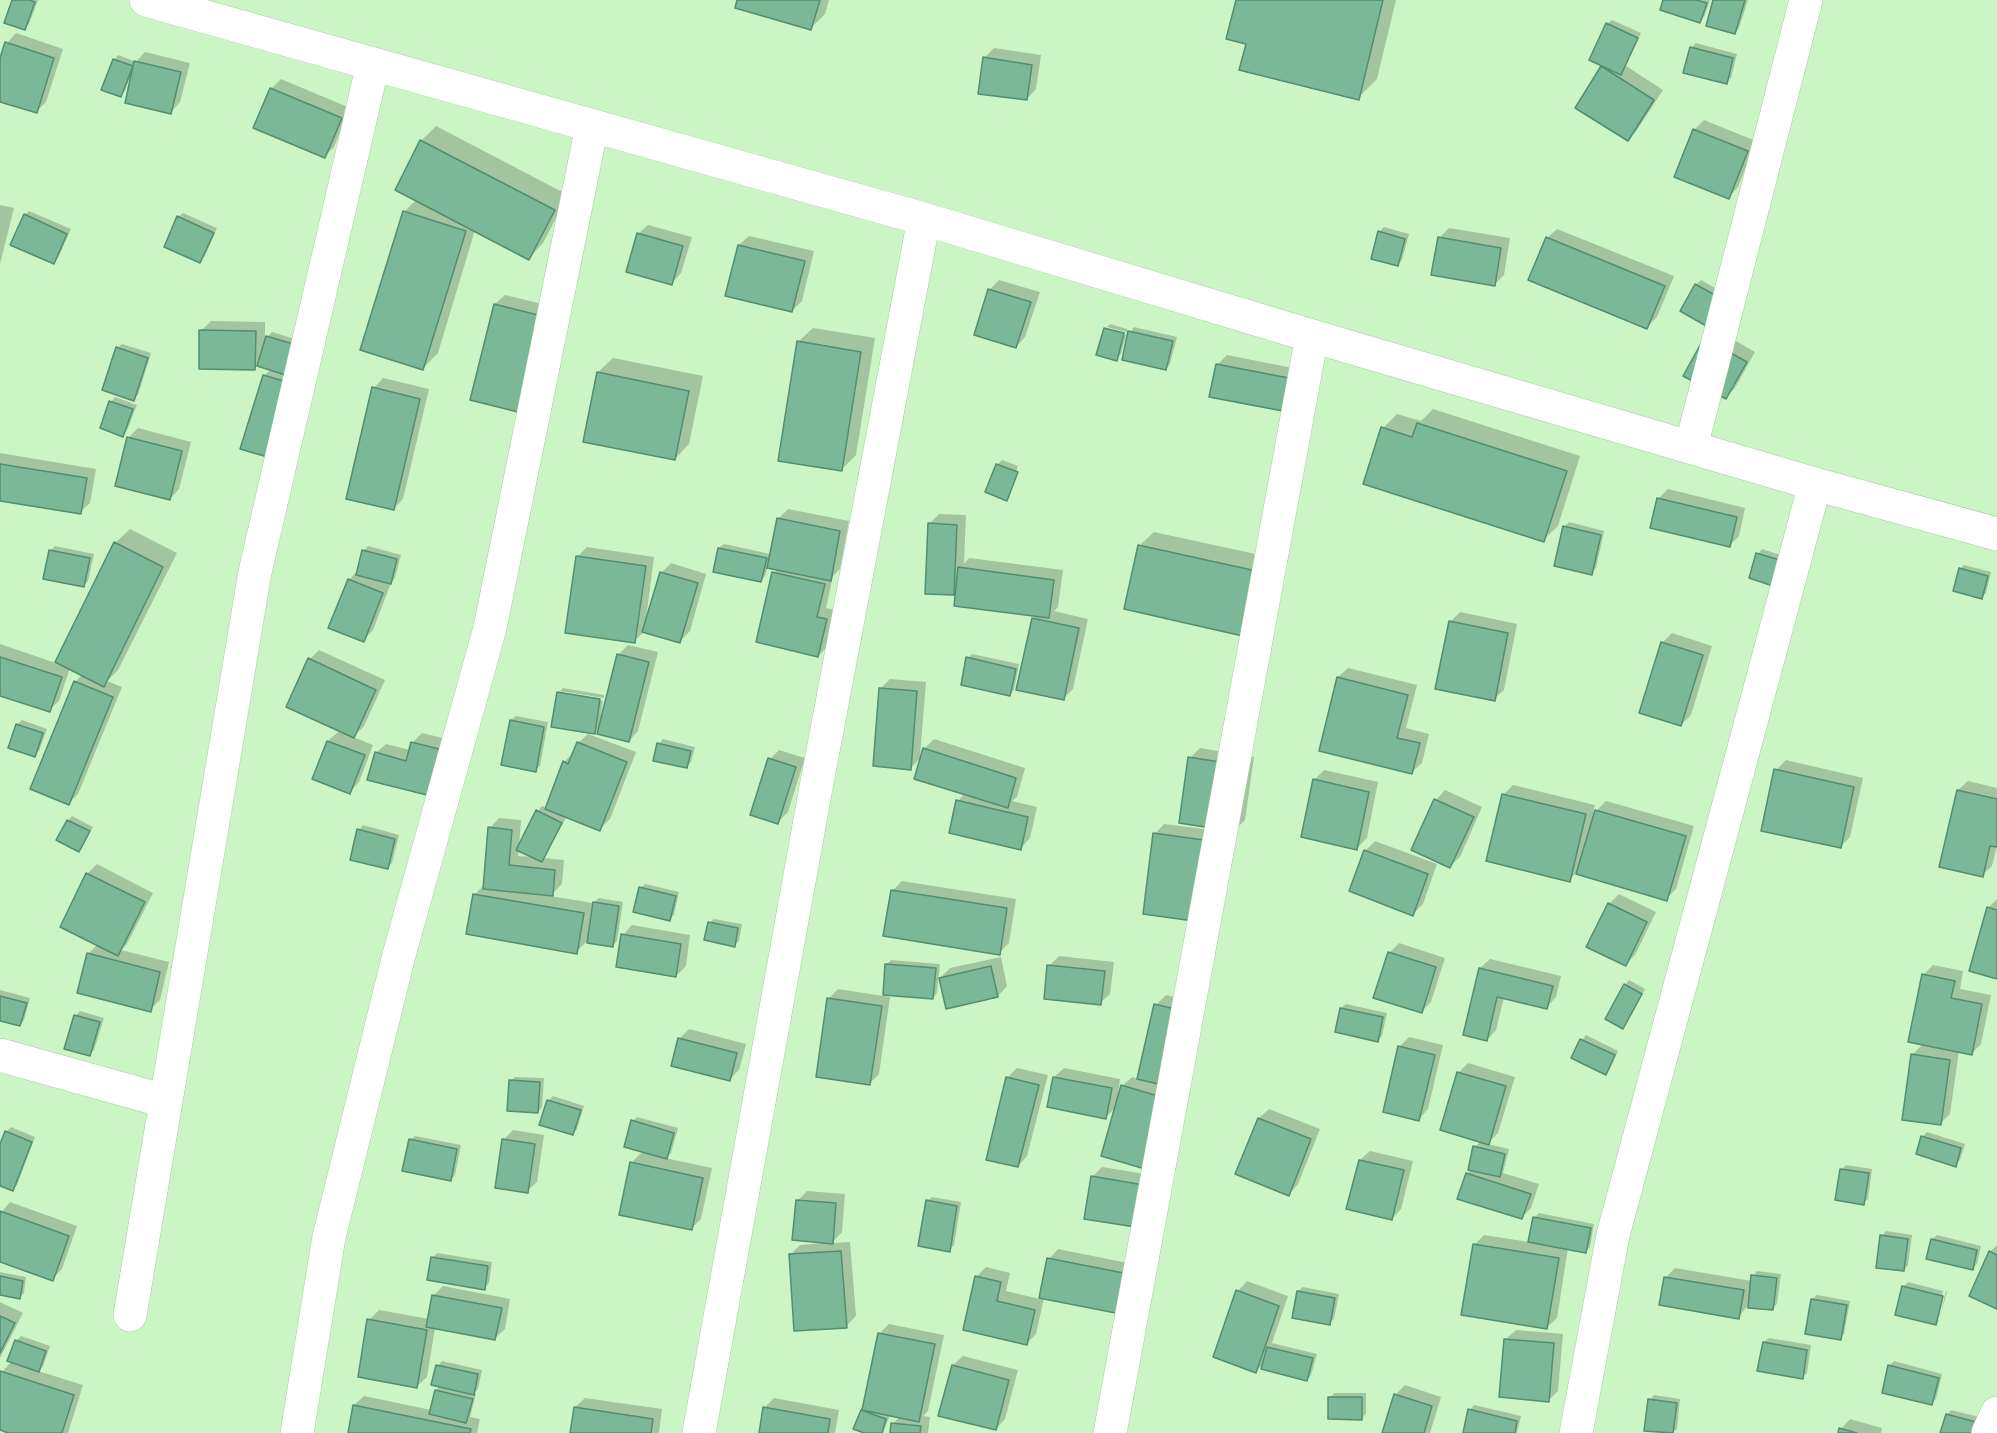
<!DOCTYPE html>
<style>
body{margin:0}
canvas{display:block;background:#cbf5c5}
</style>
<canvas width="1997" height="1433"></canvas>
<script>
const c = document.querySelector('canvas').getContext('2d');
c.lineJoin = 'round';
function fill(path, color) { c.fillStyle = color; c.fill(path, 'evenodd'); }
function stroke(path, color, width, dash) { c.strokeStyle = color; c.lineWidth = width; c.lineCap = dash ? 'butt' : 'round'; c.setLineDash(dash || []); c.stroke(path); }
const shadow = new Path2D(`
 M13,0H38L29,24L25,29Z
 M739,0H829L825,14L811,28Z
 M1238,0H1396L1377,79L1358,98L1248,43Z
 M1665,0H1710L1704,17L1700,22Z
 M1715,0H1748L1739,28L1735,33Z
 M1612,20L1641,33L1626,66L1663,90L1637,130L1628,140L1602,67L1604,66L1607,24Z
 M16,33L63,49L46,102L36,112L0,100V63L7,43Z
 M1696,43L1737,54L1731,78L1726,82L1691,48Z
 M994,48L1041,55L1036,89L1027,99L984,58Z
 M145,52L190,63L180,102L171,112L133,76L131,75L125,91L120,95L114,60L118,55L136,62Z
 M281,79L350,108L334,147L324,157L271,89Z
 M1704,120L1756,141L1738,187L1729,197L1694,130Z
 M436,126L568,195L543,243L529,258L475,230L438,353L423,368L404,212L417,199L397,189L421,141Z
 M0,205L14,208L0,264Z
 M29,211L71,229L58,258L53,262L25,215Z
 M183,213L217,228L205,256L200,261L178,217Z
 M648,225L692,237L681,273L672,283L638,234Z
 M1384,227L1409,234L1402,260L1397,265L1379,232Z
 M1449,228L1510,238L1504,275L1494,285L1439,238Z
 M1557,229L1674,276L1657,317L1647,327L1547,238Z
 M749,236L814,251L802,301L792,311L727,294L739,245Z
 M999,280L1040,292L1025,337L1016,347L976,334L990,289Z
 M1701,280L1727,295L1682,311L1696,285Z
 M505,295L551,306L528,401L495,304Z
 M211,321L265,322V339L272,332L308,343L280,447L264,376L271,369L258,365L254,368L201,331Z
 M1110,324L1127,329V332L1107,327Z
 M1134,327L1177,337L1170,364L1166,369L1130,333Z
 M813,328L875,338L856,455L842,469L798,342Z
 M1105,328L1126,335L1121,354L1116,359Z
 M1715,329L1755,352L1735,388L1726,397Z
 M122,344L151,353L138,395L133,399L117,348Z
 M1227,355L1303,370L1297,401L1217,365Z
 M613,358L703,376L689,444L675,459L598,372Z
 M383,378L429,389L403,499L394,508L374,388Z
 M115,397L137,405L127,430L123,435L102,427L111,402Z
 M1433,409L1580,456L1558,526L1543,540L1383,428L1397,414L1421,421Z
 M138,428L191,442L179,489L170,499L128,438Z
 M0,453L96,469L90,503L80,512L0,499Z
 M1002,460L1018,466L1007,496H1010L1007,499L987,491L997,465Z
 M1668,489L1745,508L1739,536L1729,546L1659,498Z
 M788,509L849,521L840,569L833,576L826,608L836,610L828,646L818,656L773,573L778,569L768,567L765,576L761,581L719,548L724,544L771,554L778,519Z
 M939,514L966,515L964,564L969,558L1063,570L1058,607L1054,611L1088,619L1073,689L1063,699L1033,619L1037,615L957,589L953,593L930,523Z
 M1569,522L1604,531L1596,568L1591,573L1564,527Z
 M130,529L177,553L118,670L107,681L122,687L78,794L69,803L75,682L83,674L70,668L59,701L49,710L0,694V644L56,663L115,543Z
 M1154,532L1274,558L1261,620L1139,546Z
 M55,546L94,554L88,581L84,585L51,550Z
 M368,546L401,555L395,578L391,583L373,630L363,640L349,580L358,570L363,551Z
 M587,547L654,557L646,619H648L661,573L671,563L706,574L690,631L680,641L644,632L634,641L577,557Z
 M1762,549L1784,556L1773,584L1758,554Z
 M1964,565L1991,572L1986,593L1982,597L1960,569Z
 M1460,612L1517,624L1504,690L1494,699L1450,622Z
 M1672,633L1712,646L1691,715L1681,725L1662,643Z
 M628,645L658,652L638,731L629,741L601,727L594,733L558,693L560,691V694L603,701L601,715H603L618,655Z
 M319,650L385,680L364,726L353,737L373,745L359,782L350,792L328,741L340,730L310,659Z
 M972,654L1019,664L1014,690L1010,694L968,658Z
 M1348,668L1417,685L1406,728L1429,734L1422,763L1412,772L1338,677Z
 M890,679L926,682L920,756L924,749L934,739L1025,768L1017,797L1012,801L1037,807L1030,838L1021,848L958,801L965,793L921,757L910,769L881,688Z
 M563,688L604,695V698L560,691Z
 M516,716L548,722L540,766L535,770L511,720Z
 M22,720L47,729L39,751L34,755L17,725Z
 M422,733L451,740L440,785L376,753L386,744L410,750L412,743Z
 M588,734L636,752L610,819L600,829L567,816L544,858L564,860L562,884L550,896L593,903L599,898L623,902L617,941L612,946L586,942L576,952L468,933L475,894L485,884L490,828L499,818L521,820L519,849L538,811L542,806L547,808L564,762L574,752L578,743ZM519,849L535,857L518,856Z
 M663,739L695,747L691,762L687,767L659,744Z
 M1200,748L1254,757L1245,820L1235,830L1190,758Z
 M779,750L805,758L788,812L778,822L770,759Z
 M1786,760L1863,778L1850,837L1840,847L1776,770Z
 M1324,770L1378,782L1367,838L1357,848L1314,780Z
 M1968,781L1997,788V846L1992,866L1982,875L1958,790Z
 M1513,785L1595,805L1593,814L1606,801L1694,826L1676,889L1666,899L1577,872L1569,880L1504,794Z
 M1445,790L1482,807L1460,857L1450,866L1413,849L1436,800Z
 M72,816L93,827L83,846L79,850L68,821Z
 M1164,824L1227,832L1217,912L1155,834Z
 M363,825L399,835L392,863L387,868L359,830Z
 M1375,841L1437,864L1423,904L1413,914L1365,851Z
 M97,864L153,893L127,944L121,950L169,962L160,1000L150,1010L88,954L98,944L87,874Z
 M902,881L1016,899L1009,943L999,953L892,891Z
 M645,884L679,892L674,915L669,919L640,888Z
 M1619,894L1656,912L1635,955L1626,964L1609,904Z
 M1997,899V977L1988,908Z
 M714,919L742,924L739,941L734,945L709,923Z
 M632,925L690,935L686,966L676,976L623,935Z
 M1399,943L1445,958L1431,1002L1421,1012L1389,953Z
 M1059,956L1114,962L1110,994L1100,1003L1049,966Z
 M1001,957L1007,986L998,996L940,978L950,968Z
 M1490,959L1561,976L1556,997L1547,1007L1504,997L1496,1030L1487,1040L1465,1034L1480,968Z
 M891,960L940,964L937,993L933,998L886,965Z
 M1933,965L1963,971L1960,989L1991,995L1981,1044L1971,1054L1959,1051L1950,1114L1940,1124L1912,1055L1923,1044V975Z
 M1629,980L1645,989L1627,1023L1623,1027L1625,985Z
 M838,989L890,997L879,1074L870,1083L829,998Z
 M0,990L30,998L24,1020L20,1025L0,1019Z
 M1166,995L1197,1003L1184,1092L1117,1106L1106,1117L1054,1077L1064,1068L1120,1079L1118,1095H1120L1122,1086L1132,1077L1139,1079L1156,1005Z
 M1346,1004L1387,1013L1382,1036L1378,1040L1341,1008Z
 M80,1011L104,1018L94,1050L90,1054L75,1016Z
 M689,1029L746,1044L739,1070L730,1079L679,1039Z
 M1586,1035L1618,1051L1610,1069L1605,1073L1582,1040Z
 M1409,1037L1443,1045L1428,1109L1419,1119L1399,1047Z
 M1468,1063L1515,1077L1498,1133L1487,1144L1509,1149L1503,1173L1539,1184L1531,1208L1521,1218L1467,1174L1472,1169L1475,1147L1481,1141L1442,1129L1459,1072Z
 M1017,1068L1048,1075L1027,1156L1018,1166L988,1158L1008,1077Z
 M515,1077L544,1078L542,1107L538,1112L510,1081Z
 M553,1096L584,1106L577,1129L573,1134L548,1101Z
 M1269,1109L1320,1129L1298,1184L1289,1194L1237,1173L1259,1118Z
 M637,1117L678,1128L671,1153L665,1158L712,1168L701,1219L691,1229L631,1163L643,1151L633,1121Z
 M11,1127L35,1137L17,1185L12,1189L0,1185V1148L6,1132Z
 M513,1130L544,1135L537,1182L527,1191L503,1140Z
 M1927,1132L1965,1144L1960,1160L1955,1165L1918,1153L1923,1136Z
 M415,1136L461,1145L455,1175L450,1180L410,1140Z
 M1370,1151L1413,1161L1401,1209L1392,1219L1360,1160Z
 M1846,1165L1872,1169L1868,1199L1863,1203L1841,1170Z
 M1102,1167L1164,1177L1158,1218L1092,1177Z
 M807,1191L845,1194L842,1232L832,1243L850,1242L856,1316L846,1326L790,1255L800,1245L825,1243L797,1201Z
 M932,1197L961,1202L954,1245L949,1250L927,1201Z
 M10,1202L77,1226L62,1269L52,1279L0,1261V1214Z
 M1539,1213L1594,1224L1590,1247L1585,1252L1568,1248L1557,1318L1547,1327L1474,1245L1484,1235L1529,1242L1534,1218Z
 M1886,1231L1912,1235L1908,1265L1904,1270L1882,1236Z
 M1937,1235L1981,1246L1977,1264L1972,1268L1932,1239Z
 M1997,1245V1307L1990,1252Z
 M1058,1249L1148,1267L1044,1298L1036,1334L1027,1343L976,1277L986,1267L1010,1273L1006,1291L1040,1299L1049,1259Z
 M437,1253L492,1262L489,1283L484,1288L432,1258Z
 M1675,1268L1752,1281L1753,1276L1757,1271L1781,1274L1777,1304L1773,1308L1748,1306L1738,1317L1665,1278Z
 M0,1272L26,1277L24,1293L19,1298L0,1294Z
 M1247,1281L1288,1296L1272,1343L1317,1354L1311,1375L1307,1380L1265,1362L1256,1371L1238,1291Z
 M1908,1282L1943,1291L1936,1320H1939L1936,1324L1903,1287Z
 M443,1286L510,1299L505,1329L495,1338L435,1328L427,1377L417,1386L369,1320L379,1310L429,1319L433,1296Z
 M1303,1287L1339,1294L1334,1319L1329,1323L1298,1291Z
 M1946,1291L1947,1292L1939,1320Z
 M1817,1295L1850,1301L1844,1334L1840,1338L1812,1299Z
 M0,1302L23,1313L0,1358Z
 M889,1324L944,1335L928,1411L923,1416L930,1417L928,1433H892L893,1424L899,1417L890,1415L883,1433H868L862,1411L864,1408L880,1333Z
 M1516,1330L1563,1334L1558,1391L1548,1401L1506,1339Z
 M21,1336L50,1346L43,1366L38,1371L83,1385L68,1433H13L0,1429V1377L2,1372L12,1361L16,1341Z
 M1769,1338L1811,1345L1807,1373L1802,1378L1764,1342Z
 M963,1356L1018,1370L1005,1419L996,1429L953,1365Z
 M442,1361L482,1370L478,1389L473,1394H476L470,1417L480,1419L477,1433H349L354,1405L364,1396L431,1410L436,1390L441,1386L438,1366Z
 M1894,1361L1942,1374L1936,1399L1932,1403L1889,1366Z
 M1405,1385L1441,1397L1430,1433H1384L1395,1395Z
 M1334,1393H1366V1414L1361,1418L1330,1398Z
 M1654,1395L1680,1399L1677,1429L1672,1433L1646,1429L1650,1400Z
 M585,1398L662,1409L659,1433H571L575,1407Z
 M774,1398L839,1410L835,1433H760L765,1407Z
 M1474,1405L1521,1416L1517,1433H1464L1470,1410Z
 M1951,1410L1995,1421L1942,1433L1947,1415Z
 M1850,1419L1882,1428L1881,1433H1840L1841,1429Z`);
const building = new Path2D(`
 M12,0H29L35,2L25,30L4,23Z
 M737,0H820L811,30L735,8Z
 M1236,0H1383L1359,100L1239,70L1246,44L1226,39Z
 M1663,0H1696L1707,3L1700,23L1660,10Z
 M1713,0H1745L1735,34L1706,26Z
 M1606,23L1638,38L1621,75L1589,60Z
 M5,42L54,58L37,113L0,102V58Z
 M1690,47L1733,58L1727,84L1683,73Z
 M983,57L1032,65L1027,100L978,94Z
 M113,59L133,66L121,97L101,90Z
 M134,61L181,72L171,114L125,103Z
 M1601,66L1654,100L1628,141L1575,108Z
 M270,88L342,118L325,158L253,128Z
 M1693,129L1748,151L1729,199L1674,177Z
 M420,140L555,210L529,260L395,190Z
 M403,211L466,231L423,370L360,350Z
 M24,214L67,234L54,264L10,245Z
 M177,216L214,233L200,263L164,247Z
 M1378,231L1405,239L1398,266L1371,259Z
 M637,233L683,246L672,285L626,272Z
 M1438,237L1501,248L1495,286L1431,275Z
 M1546,237L1665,286L1647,329L1528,280Z
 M738,245L805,261L792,312L725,296Z
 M1695,284L1724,300L1708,327L1680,311Z
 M988,289L1031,302L1016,348L974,335Z
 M494,304L542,316L518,412L470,400Z
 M1104,328L1124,333L1117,361L1096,355Z
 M199,330L256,331L255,370L199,369Z
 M1128,331L1173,341L1166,370L1122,360Z
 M266,336L304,347L295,378L257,366Z
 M1704,338L1747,362L1726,399L1683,376Z
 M797,341L861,352L842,471L778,461Z
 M116,347L148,358L134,401L102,390Z
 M1216,364L1294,379L1288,412L1209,397Z
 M597,372L689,391L675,460L583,442Z
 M263,375L294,384L271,458L240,449Z
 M372,387L420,399L394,510L346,499Z
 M109,401L133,409L123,437L100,428Z
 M1417,423L1567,471L1544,542L1363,484L1381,427L1412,437Z
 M127,437L182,451L170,500L115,486Z
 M0,464L87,478L81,514L0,501Z
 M996,464L1018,472L1007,501L985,492Z
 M1657,498L1737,517L1730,547L1650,528Z
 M777,518L840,531L831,581L767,568Z
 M928,523L957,525L954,595L925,594Z
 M1563,526L1601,535L1592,575L1554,566Z
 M114,542L163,567L104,687L55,662Z
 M1138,545L1261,572L1247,637L1124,609Z
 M718,548L767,558L761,582L713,572Z
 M49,550L90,558L84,587L43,579Z
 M362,550L397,559L391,584L356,575Z
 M1756,553L1780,560L1773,586L1749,578Z
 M576,556L646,566L635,643L565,633Z
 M958,567L1054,580L1049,618L954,606Z
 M1959,568L1988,576L1982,599L1953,591Z
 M660,572L698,583L680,643L642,632Z
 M772,572L825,584L817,617L827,619L818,657L756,642Z
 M348,579L383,593L364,642L328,628Z
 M1032,618L1079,628L1064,700L1016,690Z
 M1449,621L1508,633L1495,701L1435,689Z
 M1661,642L1703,655L1681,726L1639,713Z
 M617,654L649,662L629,742L597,734Z
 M0,657L62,677L50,712L0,696Z
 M966,657L1016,669L1010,696L961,685Z
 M308,658L376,690L354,738L286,707Z
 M1337,677L1408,695L1397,738L1420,743L1412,774L1319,751Z
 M74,681L113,697L69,805L30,789Z
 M879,688L917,691L911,770L873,766Z
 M557,692L600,699L595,734L551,727Z
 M510,720L544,727L536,772L501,765Z
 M16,724L43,733L35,757L8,748Z
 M327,741L365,755L350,794L312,779Z
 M411,742L443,750L431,796L367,780L375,752L406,761Z
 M577,742L627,762L600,831L545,809L563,761L568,764Z
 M657,743L691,751L687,768L653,761Z
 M923,748L1016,778L1008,808L914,779Z
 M1188,757L1246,766L1236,832L1179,823Z
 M768,758L796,767L778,824L750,815Z
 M1774,769L1854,787L1841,848L1761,831Z
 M1313,779L1369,792L1357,850L1301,837Z
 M1957,790L1997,799V847L1990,846L1983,877L1939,867Z
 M1502,794L1586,814L1570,882L1486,861Z
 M1434,799L1474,817L1450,868L1411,850Z
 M956,800L1028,817L1021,850L949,833Z
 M536,810L562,823L542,862L516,850Z
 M1595,810L1686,836L1667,901L1576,874Z
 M67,820L90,831L79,852L56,840Z
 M488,827L512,830L509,865L555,870L553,896L483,889Z
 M357,829L395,839L388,869L350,860Z
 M1153,833L1218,842L1208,923L1143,914Z
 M1364,850L1428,874L1413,916L1349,891Z
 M86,873L145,902L118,956L60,927Z
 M639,887L676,896L670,921L633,912Z
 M891,890L1007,908L1000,955L883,936Z
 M473,894L584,913L577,954L466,934Z
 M593,902L619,906L613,947L587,943Z
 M1608,903L1647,922L1626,966L1586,947Z
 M1987,907L1997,910V979L1969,971Z
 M708,922L738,928L735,947L704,940Z
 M621,934L681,944L676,977L616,967Z
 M1388,952L1436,967L1422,1013L1373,998Z
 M87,953L160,972L151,1012L77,993Z
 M885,964L936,968L933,999L883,995Z
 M1047,965L1105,971L1101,1005L1044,999Z
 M991,966L998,997L946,1009L939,978Z
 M1479,968L1553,986L1547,1009L1497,997L1487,1041L1463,1035Z
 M1922,974L1955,981L1951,998L1982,1004L1972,1055L1908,1042Z
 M1624,984L1642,994L1623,1029L1605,1019Z
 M0,996L27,1003L20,1026L0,1021Z
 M827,998L882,1006L870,1085L816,1077Z
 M1154,1004L1188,1012L1171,1087L1137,1079Z
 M1340,1008L1383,1017L1378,1042L1335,1032Z
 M74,1015L100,1022L90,1056L64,1049Z
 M678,1038L737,1053L730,1081L671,1066Z
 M1580,1039L1615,1055L1606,1075L1571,1058Z
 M1398,1046L1435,1055L1419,1121L1383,1112Z
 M1911,1054L1950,1060L1941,1125L1902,1120Z
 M1457,1072L1506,1086L1489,1145L1440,1130Z
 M1006,1077L1039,1085L1018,1167L986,1160Z
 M1053,1077L1112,1088L1106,1119L1047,1107Z
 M509,1080L540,1082L538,1113L507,1111Z
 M1121,1085L1175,1101L1155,1172L1101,1156Z
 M547,1100L581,1110L573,1135L539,1125Z
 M1258,1118L1311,1139L1289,1196L1235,1174Z
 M631,1120L674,1133L667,1159L624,1147Z
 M5,1131L32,1142L13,1191L0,1186V1144Z
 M1921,1136L1961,1148L1956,1167L1916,1154Z
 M409,1139L457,1149L451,1181L402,1171Z
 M502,1139L535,1144L528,1193L495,1188Z
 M1473,1146L1505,1154L1500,1177L1468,1170Z
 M1359,1160L1404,1170L1392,1220L1346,1209Z
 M630,1162L703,1178L692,1230L619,1215Z
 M1840,1169L1869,1173L1864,1205L1835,1200Z
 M1466,1173L1531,1194L1522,1219L1457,1199Z
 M1091,1176L1155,1187L1148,1229L1084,1219Z
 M796,1200L836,1203L833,1244L792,1240Z
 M926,1200L957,1206L950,1252L918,1246Z
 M0,1211L69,1236L53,1281L0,1262Z
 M1533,1217L1591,1228L1586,1253L1528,1242Z
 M1880,1235L1908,1239L1904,1271L1876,1268Z
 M1931,1239L1977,1250L1973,1270L1926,1259Z
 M1473,1244L1559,1258L1547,1329L1461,1315Z
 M841,1251L847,1328L794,1331L789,1254Z
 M1989,1251L1997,1255V1309L1969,1296Z
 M431,1257L488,1266L485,1290L427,1280Z
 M1047,1258L1139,1276L1131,1316L1039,1298Z
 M1751,1275L1777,1278L1773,1310L1748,1308Z
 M0,1276L23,1281L20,1299L0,1295Z
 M975,1276L1001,1282L997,1301L1035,1310L1027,1345L963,1330Z
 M1664,1277L1744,1290L1739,1319L1659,1305Z
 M1902,1286L1943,1296L1936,1325L1895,1315Z
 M1236,1290L1279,1306L1256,1373L1213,1357Z
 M1297,1291L1335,1298L1330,1325L1292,1318Z
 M432,1295L502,1308L495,1340L426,1327Z
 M1811,1299L1847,1305L1841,1340L1805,1334Z
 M0,1316L15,1323L0,1353Z
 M367,1319L427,1330L417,1388L358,1377Z
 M878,1333L935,1344L919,1422L862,1410Z
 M1504,1339L1554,1343L1549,1402L1499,1397Z
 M15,1340L46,1351L39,1372L7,1361Z
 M1763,1342L1807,1350L1803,1379L1757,1371Z
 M1267,1347L1313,1358L1307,1381L1261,1369Z
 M436,1365L478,1374L474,1395L431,1385Z
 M952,1365L1009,1380L996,1430L938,1416Z
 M1888,1365L1939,1378L1932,1405L1882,1393Z
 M0,1371L74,1395L62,1433H8L0,1430Z
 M435,1390L473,1399L466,1423L429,1414Z
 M1394,1394L1432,1406L1424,1433H1382Z
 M1328,1397H1362V1420L1328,1419Z
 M1648,1399L1677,1403L1673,1433L1644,1431Z
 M353,1405L471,1429L470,1433H348Z
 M574,1407L653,1419L651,1433H570Z
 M763,1407L830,1419L828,1433H759Z
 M1468,1409L1517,1421L1515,1433H1463Z
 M861,1410L886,1419L882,1433H864L853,1429Z
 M1946,1414L1991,1426L1990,1433H1940Z
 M891,1423L921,1426L920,1433H890Z
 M1839,1428L1857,1433H1838Z`);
const street = new Path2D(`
 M1691,447L1806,0
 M0,1055L165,1101
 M130,1315L255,572L373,64
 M297,1433L329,1237L399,955L490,628L592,126
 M699,1433L815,793L924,219
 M1110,1433L1312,336
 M1576,1433L1613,1235L1815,484
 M1988,1433L1997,1413`);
const secondary = new Path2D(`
 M146,0L924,219L1312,336L1815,484L1997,534`);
fill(shadow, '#0003');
fill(building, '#7bb898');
stroke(building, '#528e70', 1.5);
stroke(street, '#a4cd9e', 34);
stroke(secondary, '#a4cd9e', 34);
stroke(street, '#fff', 33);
stroke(secondary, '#fff', 33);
</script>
